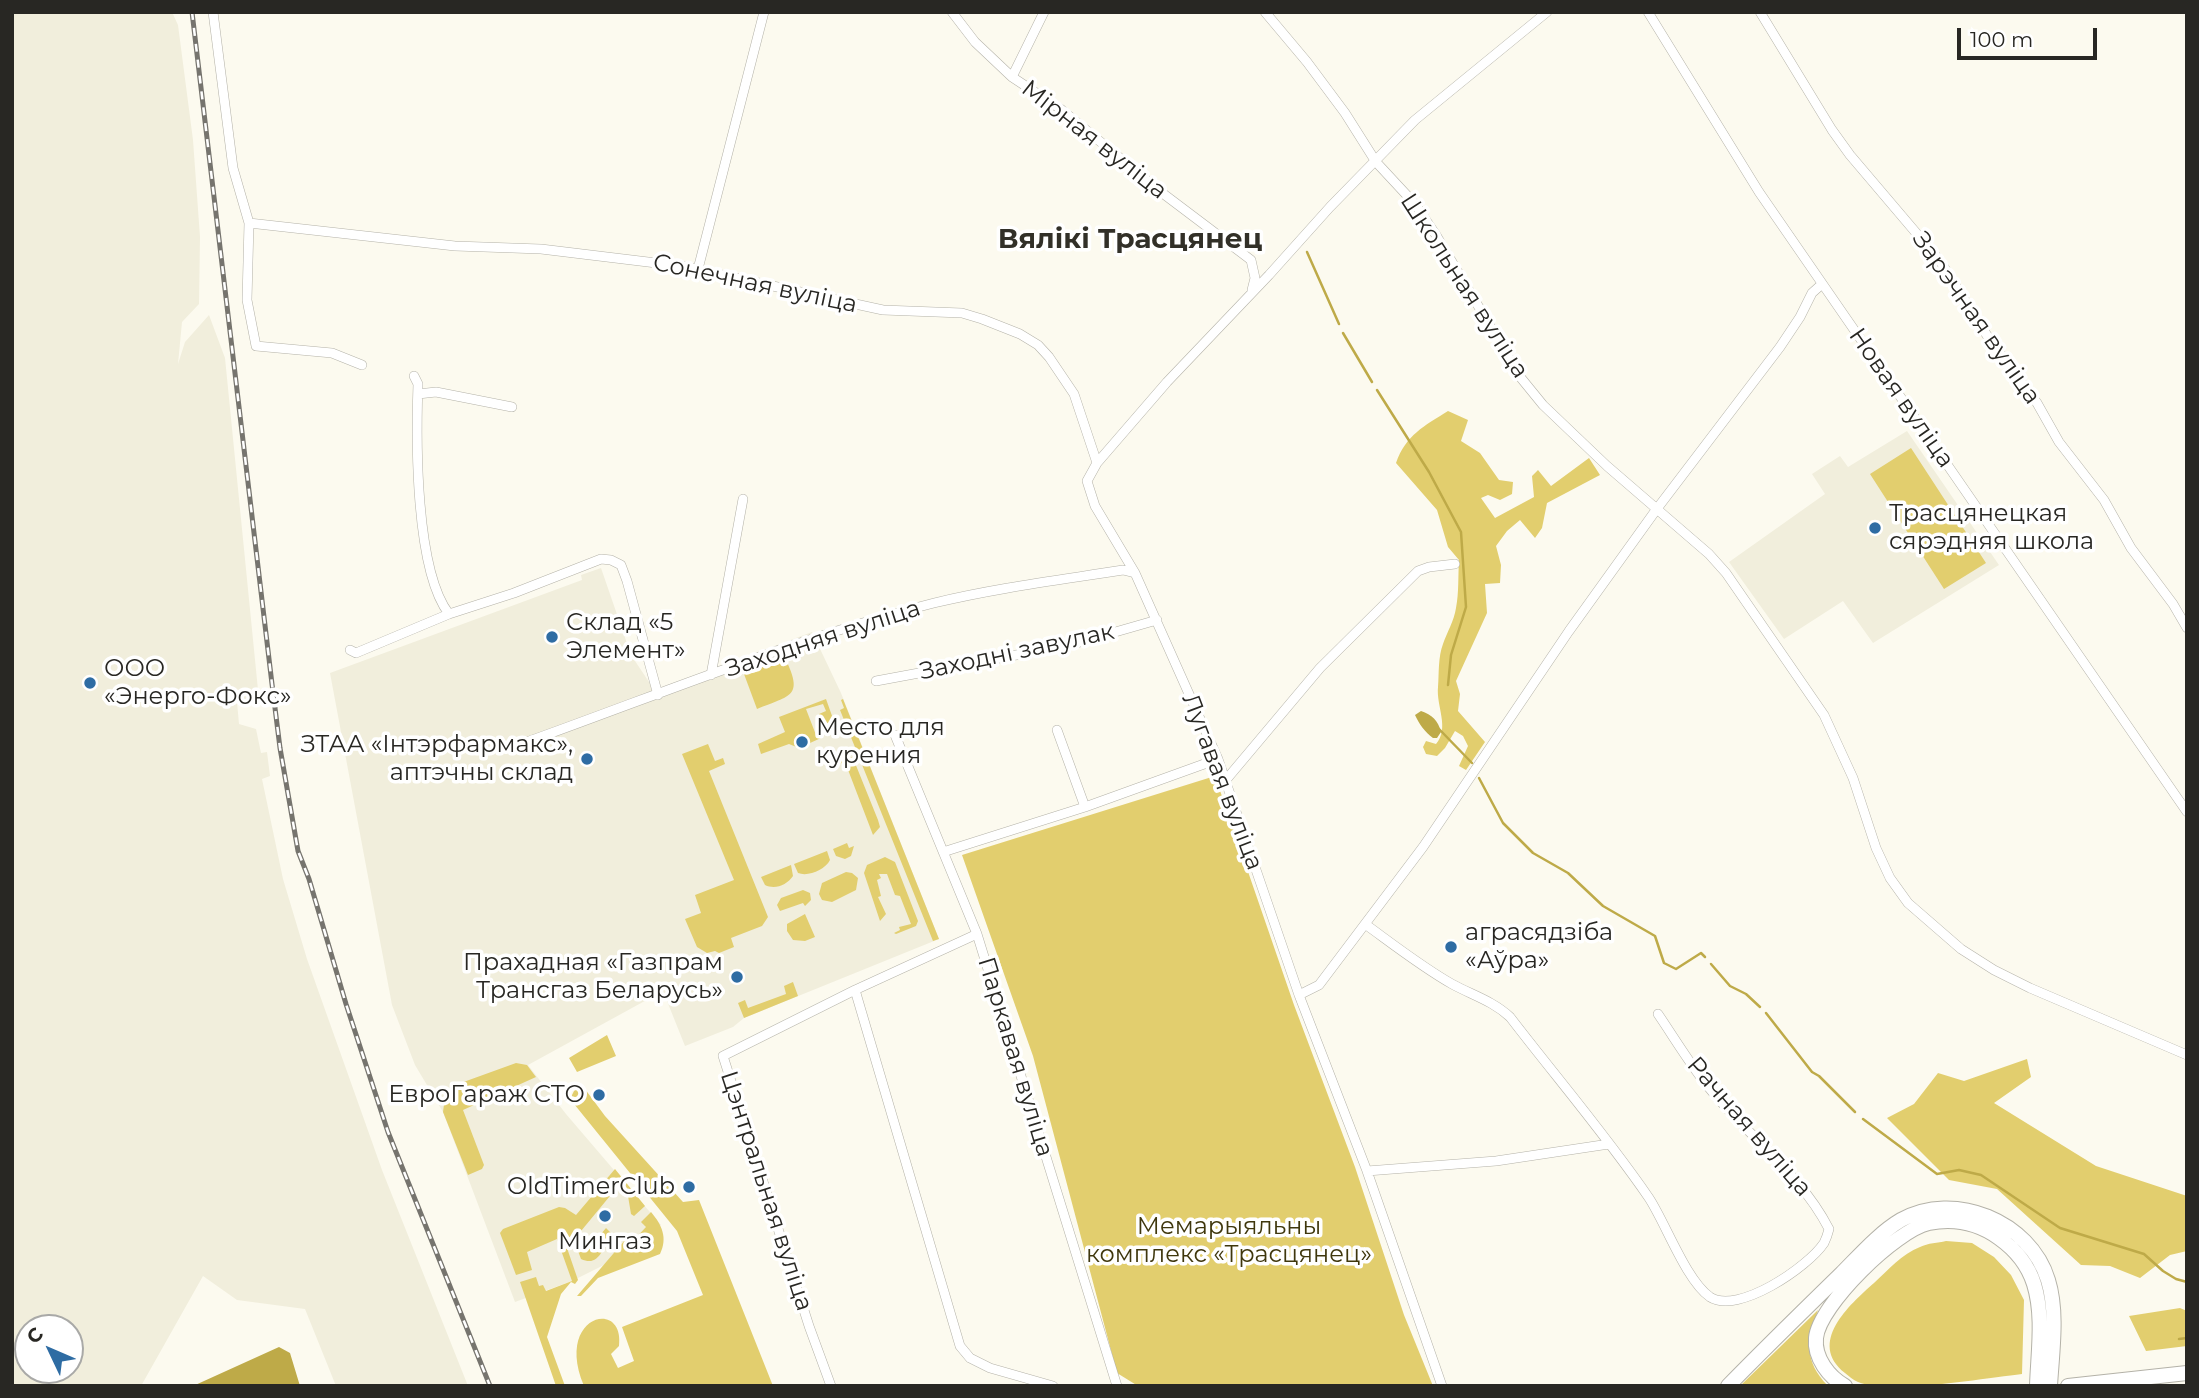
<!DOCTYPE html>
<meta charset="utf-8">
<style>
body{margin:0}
#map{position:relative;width:2199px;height:1398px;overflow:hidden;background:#fcfaef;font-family:Montserrat,sans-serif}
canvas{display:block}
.frame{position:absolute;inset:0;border:14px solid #282723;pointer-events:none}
.north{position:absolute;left:14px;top:1314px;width:70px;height:70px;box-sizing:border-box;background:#fff;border:2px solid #a9a9a7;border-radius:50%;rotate:314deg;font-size:19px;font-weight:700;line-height:28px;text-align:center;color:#282723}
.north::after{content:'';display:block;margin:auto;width:24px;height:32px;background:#2e6ca3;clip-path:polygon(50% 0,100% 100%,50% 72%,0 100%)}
.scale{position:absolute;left:1957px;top:28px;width:140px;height:32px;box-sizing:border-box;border:4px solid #282723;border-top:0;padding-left:9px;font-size:21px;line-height:24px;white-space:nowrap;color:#282723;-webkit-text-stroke:5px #fff;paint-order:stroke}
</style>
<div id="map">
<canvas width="2199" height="1398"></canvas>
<div class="frame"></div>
<div class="north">С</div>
<div class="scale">100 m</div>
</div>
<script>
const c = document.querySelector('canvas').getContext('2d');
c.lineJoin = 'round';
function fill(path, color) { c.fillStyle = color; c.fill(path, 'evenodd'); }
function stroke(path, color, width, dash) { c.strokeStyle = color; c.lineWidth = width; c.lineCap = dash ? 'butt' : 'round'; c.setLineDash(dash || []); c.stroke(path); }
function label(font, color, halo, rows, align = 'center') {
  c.font = font + ' Montserrat,sans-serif'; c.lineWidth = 7; c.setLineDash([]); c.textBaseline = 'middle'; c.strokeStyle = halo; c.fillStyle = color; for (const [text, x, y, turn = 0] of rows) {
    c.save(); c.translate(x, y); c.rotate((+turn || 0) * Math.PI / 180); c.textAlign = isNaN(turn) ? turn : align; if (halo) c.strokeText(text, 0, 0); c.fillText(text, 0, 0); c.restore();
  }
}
const built = new Path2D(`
 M12,12H172L178,25L193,140L200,237L199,304L182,322L178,364L185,342L209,315L225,358L259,700L237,702L239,724L256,729L261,753L267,752L270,776L262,779L283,879L307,959L382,1170L468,1386H336L305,1309L237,1300L203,1276L141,1386H12ZM70,1328V1370H28V1328Z
 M1907,431L1999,565L1873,643L1843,601L1784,639L1729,562L1825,494L1812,474L1840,456L1848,467Z
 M601,568L631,655L655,691L812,632L841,693L939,939L744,1018L733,1027L685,1046L663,991L528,1065L566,1114L661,1225L602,1266L572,1281L515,1302L443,1112L415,1065L392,1005L330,673L582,580L581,575Z`);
const green = new Path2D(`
 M1448,411L1468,420L1461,441L1480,453L1499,480L1513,482L1512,494L1500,500L1488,495L1481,498L1495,518L1534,497L1532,476L1538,470L1551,486L1589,458L1600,475L1547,503L1542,528L1535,538L1520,520L1507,531L1496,546L1501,565L1500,583L1485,584L1487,613L1456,681L1460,694L1458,711L1485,742L1466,770L1459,766L1468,746L1463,736L1455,731L1445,748L1437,756L1426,754L1423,747L1426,741L1436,744C1450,728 1436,706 1438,687C1439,673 1438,657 1443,644C1447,632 1454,621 1456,608C1459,593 1458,576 1459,560L1448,547L1437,510L1396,463C1406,435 1424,426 1448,411Z
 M1911,448L1986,563L1944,589L1870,474Z
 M785,658C804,697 791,695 757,709L744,674Z
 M826,699L836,727L834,732L827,734L819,714L826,711L823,704L806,709L816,735L819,734L821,738L799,748L789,744L761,754L758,744L785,732L779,717Z
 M843,699L939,939L933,941L840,710L844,708L841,700Z
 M708,744L715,761L723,758L725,764L709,771L768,917L762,926L731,938L734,947L719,953L715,951L707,953L697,947L685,919L701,913L695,895L734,880L682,754Z
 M845,756L853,758L878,820L880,827L873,835L845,762L836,765L837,761Z
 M1215,776L1294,1005L1355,1167L1404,1315L1433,1386H1138L1117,1373L1033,1056L962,855Z
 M847,843L849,848L854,846L851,856L845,859L836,856L833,849Z
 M827,851L830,860C825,870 808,877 798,873L794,864Z
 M885,857L895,862L918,921L916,926L896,934L894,933L900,930L899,927L911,924L900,896L895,895L887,874H879L881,878L877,880L881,896L878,897L886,914L880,921L864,873L867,865Z
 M791,865L793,876C787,885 775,890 765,885L761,877Z
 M846,872L852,873L858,878L856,890L832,902L822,900L819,894L822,883Z
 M803,890L810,893L811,900L805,906L803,903L780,911L777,905L781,898Z
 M805,914L815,937L805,941L793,940L787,931V924Z
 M793,982L798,996L744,1018L738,1003L745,1000L748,1008L786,994L784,986Z
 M607,1035L616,1056L577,1072L569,1058Z
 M2027,1059L2031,1077L1994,1103L2096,1166L2187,1196V1251L2170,1255L2140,1278L2110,1266L2081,1265L1997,1189L1949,1180L1887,1118L1914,1104L1938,1073L1964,1081Z
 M516,1063L527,1065L536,1077L463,1110L484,1165L482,1169L468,1175L443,1112L445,1097L458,1084Z
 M582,1085L605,1116L683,1202L699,1200L773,1386H584C554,1315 625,1298 619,1346L611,1354L618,1368L634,1361L622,1327L703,1295L677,1231L570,1099L574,1091Z
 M615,1169L645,1206L634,1216L631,1214L628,1196L619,1185L567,1248L578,1280L575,1284L571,1282L561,1294L547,1337L565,1386H556L520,1282L536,1277L539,1286L543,1285L546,1291L572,1281L557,1239L527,1252L532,1270L516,1275L500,1233L503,1229L559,1207L565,1208L576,1215Z
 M651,1212C662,1225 668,1238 660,1254L598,1278L581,1296H577L625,1240L631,1243L646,1227L641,1222Z
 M606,1228L612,1234C603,1246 600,1268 581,1259L578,1251L579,1246L586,1252Z
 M1946,1241L1972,1243L1994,1257L2011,1275L2024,1300L2022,1374C1985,1378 1890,1395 1858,1382C1853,1380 1849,1376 1845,1373C1807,1343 1849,1305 1874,1283C1888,1270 1902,1254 1920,1247C1928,1243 1938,1243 1946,1241Z
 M2180,1308L2187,1311V1346L2146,1351L2129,1316Z
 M1818,1310C1808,1342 1803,1360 1828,1386H1740Z`);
const water = new Path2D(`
 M1421,711C1432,715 1438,720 1441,732L1437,738H1433C1425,732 1419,724 1415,715Z
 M279,1347L290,1353L300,1386H193Z`);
const stream = new Path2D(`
 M1307,252L1339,324
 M1343,333L1372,382
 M1377,390L1429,472L1461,532L1466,607L1451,655L1448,685
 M1439,729L1472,763
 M1479,778L1503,823L1533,853L1568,873L1603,906L1655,936L1664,963L1676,969L1701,953L1705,957
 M1711,964L1730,986L1746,994L1760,1007
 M1766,1013L1812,1072L1819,1076L1855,1112
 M1863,1119L1937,1174L1959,1170L1981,1175L2060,1228L2144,1254L2163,1271L2176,1279L2187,1282
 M2179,1339L2187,1338`);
const minor = new Path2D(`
 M213,12L233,168L249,223L247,300L256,346L332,353L362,365
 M952,12L975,42L1012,77L1062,110L1161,192L1251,260L1255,278L1252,290
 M1265,12L1307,62L1345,113L1376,162L1415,204L1436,235L1521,378L1543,405L1607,466L1709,554L1726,573L1824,715L1853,778L1876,848L1890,878L1908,903L1961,949L1994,970L2030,988L2187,1055
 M1648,12L1759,192L2187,812
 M1760,12L1832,130L1850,155L1940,261L1988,337L2037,403L2059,442L2104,500L2131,548L2173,604L2187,628
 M1012,77L1044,12
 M249,223L455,246L541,249L681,266L883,310L962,313L982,319L1020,334L1038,345L1049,357L1074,394L1097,463
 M698,269L764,12
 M414,376L418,384C416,440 415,570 449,614
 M418,394L436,392L512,407
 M350,650L356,653L449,614L514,593L601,559L611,560L621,565L627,581L658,695
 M711,675L743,499
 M876,681L1070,645L1157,620
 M1057,730L1085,807
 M895,735L977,934L1117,1386
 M521,744C658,695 793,639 934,603C996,588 1060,580 1123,570L1135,573
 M1225,781L1320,668L1418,571L1429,567L1455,564
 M943,852L1085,807L1218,759
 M1365,924C1394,945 1422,967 1452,984C1472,995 1493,1001 1510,1017C1556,1077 1606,1135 1649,1198C1666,1224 1686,1280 1710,1297C1738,1315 1808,1267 1824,1243C1826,1239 1828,1233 1829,1229C1800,1173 1749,1137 1710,1089C1691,1066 1675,1039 1658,1014
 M855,990L960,1346L970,1358L990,1368L1053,1386
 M1299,995L1319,985L1423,847L1569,631L1656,510L1780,347L1800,317L1812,293L1822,284
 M1367,1171L1496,1161L1609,1144
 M831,1386L809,1326L723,1056L855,990L977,934
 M1442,1386L1367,1171L1299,995L1218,759L1135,573L1095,506L1087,481L1097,463L1167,382L1269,275L1330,207L1415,120L1547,12`);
const highway = new Path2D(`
 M1728,1386C1765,1348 1803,1311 1841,1274C1859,1256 1879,1233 1901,1220C1954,1190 2030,1221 2048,1280C2058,1312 2052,1352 2050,1386
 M1845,1386C1829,1377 1814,1358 1816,1338C1819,1305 1896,1230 1929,1223C1954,1218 1978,1223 1999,1238C2016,1250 2028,1265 2034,1284C2044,1316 2038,1353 2037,1386
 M2068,1386L2187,1373`);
const rail = new Path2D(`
 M192,12L272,684L280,748L298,851L309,879L346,1004L388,1132L490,1386`);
const markers = [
 [1875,528,7,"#2e6ca3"],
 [552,637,7,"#2e6ca3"],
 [90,683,7,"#2e6ca3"],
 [802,742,7,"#2e6ca3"],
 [587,759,7,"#2e6ca3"],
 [1451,947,7,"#2e6ca3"],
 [737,977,7,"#2e6ca3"],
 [599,1095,7,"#2e6ca3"],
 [689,1187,7,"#2e6ca3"],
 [605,1216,7,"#2e6ca3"]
];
const streetNames = [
 ["Мірная вуліца",1094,140,38],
 ["Сонечная вуліца",755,284,12],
 ["Школьная вуліца",1464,286,57],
 ["Зарэчная вуліца",1976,318,55],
 ["Новая вуліца",1901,398,55],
 ["Заходняя вуліца",823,639,-18],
 ["Заходні завулак",1017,652,-12],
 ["Лугавая вуліца",1222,782,69],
 ["Паркавая вуліца",1015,1057,73],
 ["Рачная вуліца",1749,1127,49],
 ["Цэнтральная вуліца",766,1191,72]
];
const poiNames = [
 ["Трасцянецкая",1889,514],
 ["сярэдняя школа",1889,542],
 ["Склад «5",566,623],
 ["Элемент»",566,651],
 ["ООО",104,669],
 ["«Энерго-Фокс»",104,697],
 ["Место для",816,728],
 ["курения",816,756],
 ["ЗТАА «Інтэрфармакс»,",573,745,"right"],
 ["аптэчны склад",573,773,"right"],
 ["аграсядзіба",1465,933],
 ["«Аўра»",1465,961],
 ["Прахадная «Газпрам",723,963,"right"],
 ["Трансгаз Беларусь»",723,991,"right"],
 ["ЕвроГараж СТО",585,1095,"right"],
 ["OldTimerClub",675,1187,"right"],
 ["Мингаз",605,1242,"center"]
];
const parkNames = [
 ["Мемарыяльны",1229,1227],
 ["комплекс «Трасцянец»",1229,1255]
];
const quarterNames = [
 ["Вялікі Трасцянец",1130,240]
];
fill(built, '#f1eedc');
fill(green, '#e2ce6e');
fill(water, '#beaa48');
stroke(stream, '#beaa48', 2.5);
stroke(minor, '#b4b2a8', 10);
stroke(highway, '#b4b2a8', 16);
stroke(minor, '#fff', 9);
stroke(highway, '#fff', 14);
stroke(rail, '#76746e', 5);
stroke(rail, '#fff', 2.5, [8]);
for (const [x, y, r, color] of markers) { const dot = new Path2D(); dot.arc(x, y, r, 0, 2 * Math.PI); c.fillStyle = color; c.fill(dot); stroke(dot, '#fff', 2.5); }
label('24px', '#282723', '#fff', streetNames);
label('24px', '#282723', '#fff', poiNames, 'left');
label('24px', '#3f370d', '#fff', parkNames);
label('bold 28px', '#323028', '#fff', quarterNames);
</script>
